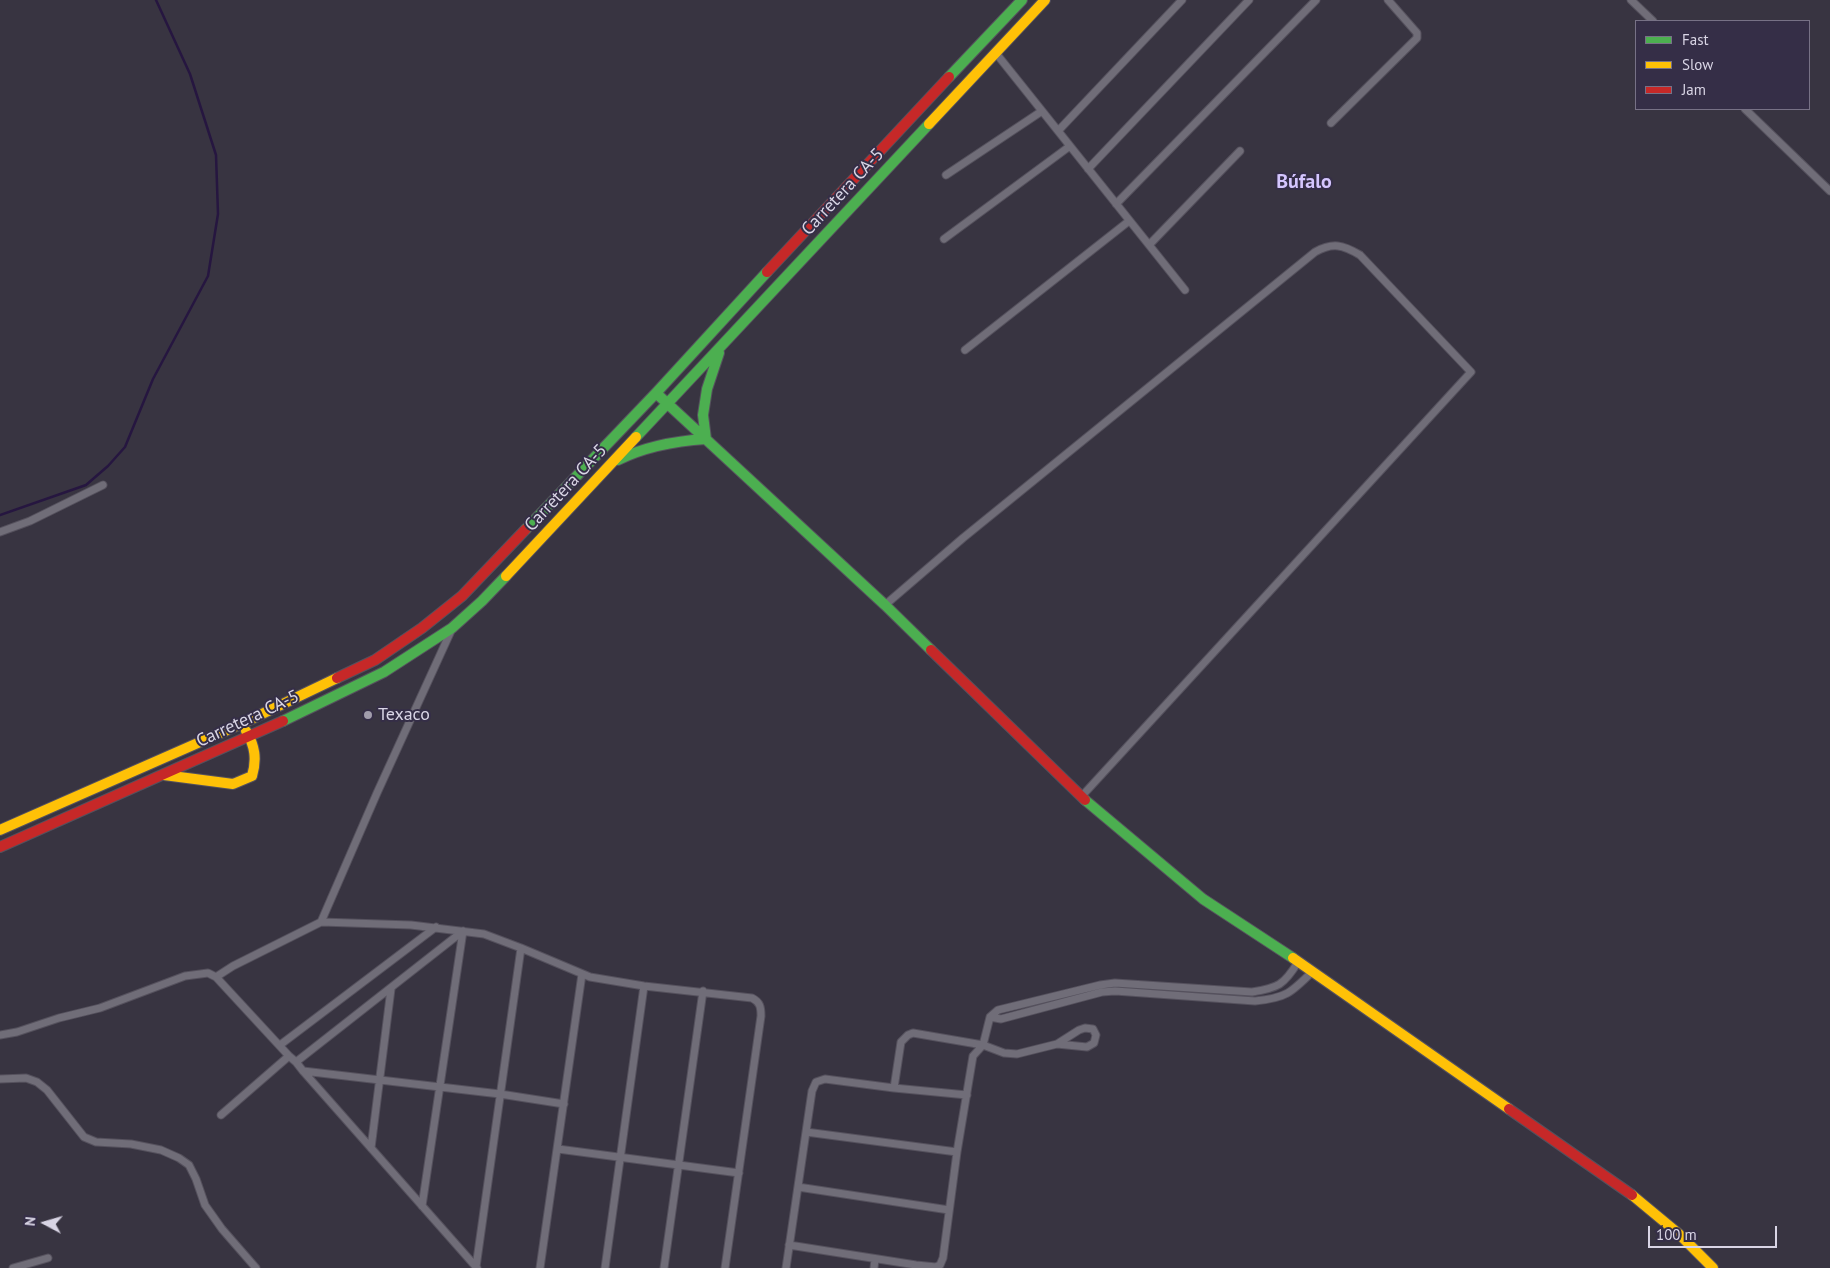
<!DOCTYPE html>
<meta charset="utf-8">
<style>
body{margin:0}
#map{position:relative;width:1830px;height:1268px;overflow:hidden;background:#383441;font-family:"PT Sans",sans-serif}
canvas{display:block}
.legend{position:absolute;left:1635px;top:20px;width:175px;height:90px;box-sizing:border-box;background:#352e47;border:1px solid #777186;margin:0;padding:6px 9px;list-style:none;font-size:15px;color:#d9d5e5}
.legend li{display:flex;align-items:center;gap:10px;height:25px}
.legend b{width:25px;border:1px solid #777186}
.north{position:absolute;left:20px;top:1198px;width:50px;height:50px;-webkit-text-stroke:4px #352e47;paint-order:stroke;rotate:276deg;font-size:14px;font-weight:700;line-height:20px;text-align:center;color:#d9d5e5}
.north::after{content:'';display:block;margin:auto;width:18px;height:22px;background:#d9d5e5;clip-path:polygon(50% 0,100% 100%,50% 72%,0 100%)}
.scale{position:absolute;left:1648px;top:1226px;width:129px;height:22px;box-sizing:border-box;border:2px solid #d9d5e5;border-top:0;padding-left:6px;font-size:15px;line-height:18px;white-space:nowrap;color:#d9d5e5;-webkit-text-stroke:4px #352e47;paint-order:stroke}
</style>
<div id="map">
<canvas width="1830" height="1268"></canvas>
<ul class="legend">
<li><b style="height:6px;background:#4caf50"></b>Fast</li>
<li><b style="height:6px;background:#ffc107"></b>Slow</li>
<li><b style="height:6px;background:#c62828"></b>Jam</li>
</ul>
<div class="north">N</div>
<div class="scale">100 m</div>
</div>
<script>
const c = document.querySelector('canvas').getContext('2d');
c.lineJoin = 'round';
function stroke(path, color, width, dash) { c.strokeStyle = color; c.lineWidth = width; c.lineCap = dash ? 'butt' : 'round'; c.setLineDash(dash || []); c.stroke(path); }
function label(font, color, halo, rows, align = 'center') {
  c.font = font + ' "PT Sans",sans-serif'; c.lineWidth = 4; c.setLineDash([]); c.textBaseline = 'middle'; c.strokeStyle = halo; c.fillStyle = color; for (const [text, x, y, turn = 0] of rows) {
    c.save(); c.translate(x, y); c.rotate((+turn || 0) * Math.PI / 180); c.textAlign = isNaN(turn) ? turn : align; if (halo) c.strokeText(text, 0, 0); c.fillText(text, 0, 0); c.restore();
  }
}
const stream = new Path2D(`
 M0,515L86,485L108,466L125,447L153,379L208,276L218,214L216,155L190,74L156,0`);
const street = new Path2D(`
 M1631,0L1653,21
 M995,52L1185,290
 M1745,109L1830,191
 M1331,123L1417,38V33L1388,0
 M1058,131L1182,0
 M1088,169L1249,0
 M946,175L1042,111
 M1116,204L1316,0
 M944,239L1070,146
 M1149,245L1240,151
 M965,350L1129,221
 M0,532L30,521L103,485
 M885,605L963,538L1315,252C1333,242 1343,245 1360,255L1471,372L1081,797
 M321,922L411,925L484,934L521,948L590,977L644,986L752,998C760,1002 761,1007 761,1016L725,1268
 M216,977L289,1056L296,1062L303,1071L477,1268
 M990,1017L1001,1019L1102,992L1115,991L1255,1001C1286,998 1291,993 1313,971
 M0,1035L17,1032L59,1018L100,1008L185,976L208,973L216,977L233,966L321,922L377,793L451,631
 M280,1045L436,927
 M296,1062L463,931
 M303,1071L500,1094L564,1104
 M0,1079L26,1078L37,1082L47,1090L84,1137L96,1142L131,1144L161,1150L179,1158L189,1165L196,1179L205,1205L222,1229L256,1268
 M894,1088L901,1042L908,1035L913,1033L983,1045L1004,1053L1017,1054L1057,1044L1079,1030L1085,1028L1093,1029L1096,1035L1094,1043L1087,1047L1057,1044
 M221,1115L289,1056
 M806,1132L957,1152
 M371,1148L391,989
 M558,1149L739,1173
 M798,1187L949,1210
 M422,1206L463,931
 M789,1245L916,1265L936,1267L940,1265L943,1258L957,1152L973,1056L983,1045L990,1017L998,1010L1100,985L1115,983L1252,992C1278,988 1284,985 1298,962
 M476,1267L521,948
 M13,1268L48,1258
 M540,1268L582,974
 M605,1268L644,986
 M664,1268L703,991
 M786,1268L812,1091L816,1082L825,1079L894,1088L967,1095
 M874,1268L875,1259`);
const fast = new Path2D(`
 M949,77L1022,0
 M656,393L885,605L931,650
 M636,437L929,124
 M618,460C646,446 675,441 706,439L703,415L707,389L719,353
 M526,529L656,393L767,272
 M283,721L384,672L452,628L482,601L506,576
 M1085,800L1203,899L1293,958`);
const slow = new Path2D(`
 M929,124L1045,0
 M506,576L636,437
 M164,775L233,784L252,776C257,759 255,746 246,731
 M0,830L241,724L337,678
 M1293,958L1509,1109
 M1632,1195L1679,1234L1713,1268`);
const jam = new Path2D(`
 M767,272L949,77
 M931,650L1085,800
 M337,678L375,660L422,628L462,596L526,529
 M0,847L283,721
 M1509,1109L1632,1195`);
const markers = [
 [368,715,5,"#a19dac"]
];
const streetNames = [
 ["Carretera CA-5",843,192,-47],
 ["Carretera CA-5",566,488,-47],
 ["Carretera CA-5",248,719,-25]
];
const poiNames = [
 ["Texaco",378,715]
];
const quarterNames = [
 ["Búfalo",1304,182]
];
stroke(stream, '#261640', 2.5);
stroke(street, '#55515d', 9);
stroke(fast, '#55515d', 12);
stroke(slow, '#55515d', 12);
stroke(jam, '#55515d', 12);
stroke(street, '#706d78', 7);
stroke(fast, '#4caf50', 10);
stroke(slow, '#ffc107', 10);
stroke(jam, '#c62828', 10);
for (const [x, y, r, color] of markers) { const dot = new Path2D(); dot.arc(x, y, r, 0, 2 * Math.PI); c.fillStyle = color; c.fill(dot); stroke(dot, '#352e47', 2); }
label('18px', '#d9d5e5', '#352e47', streetNames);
label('18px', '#d9d5e5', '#352e47', poiNames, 'left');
label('bold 20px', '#d4c5fe', '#352e47', quarterNames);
</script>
